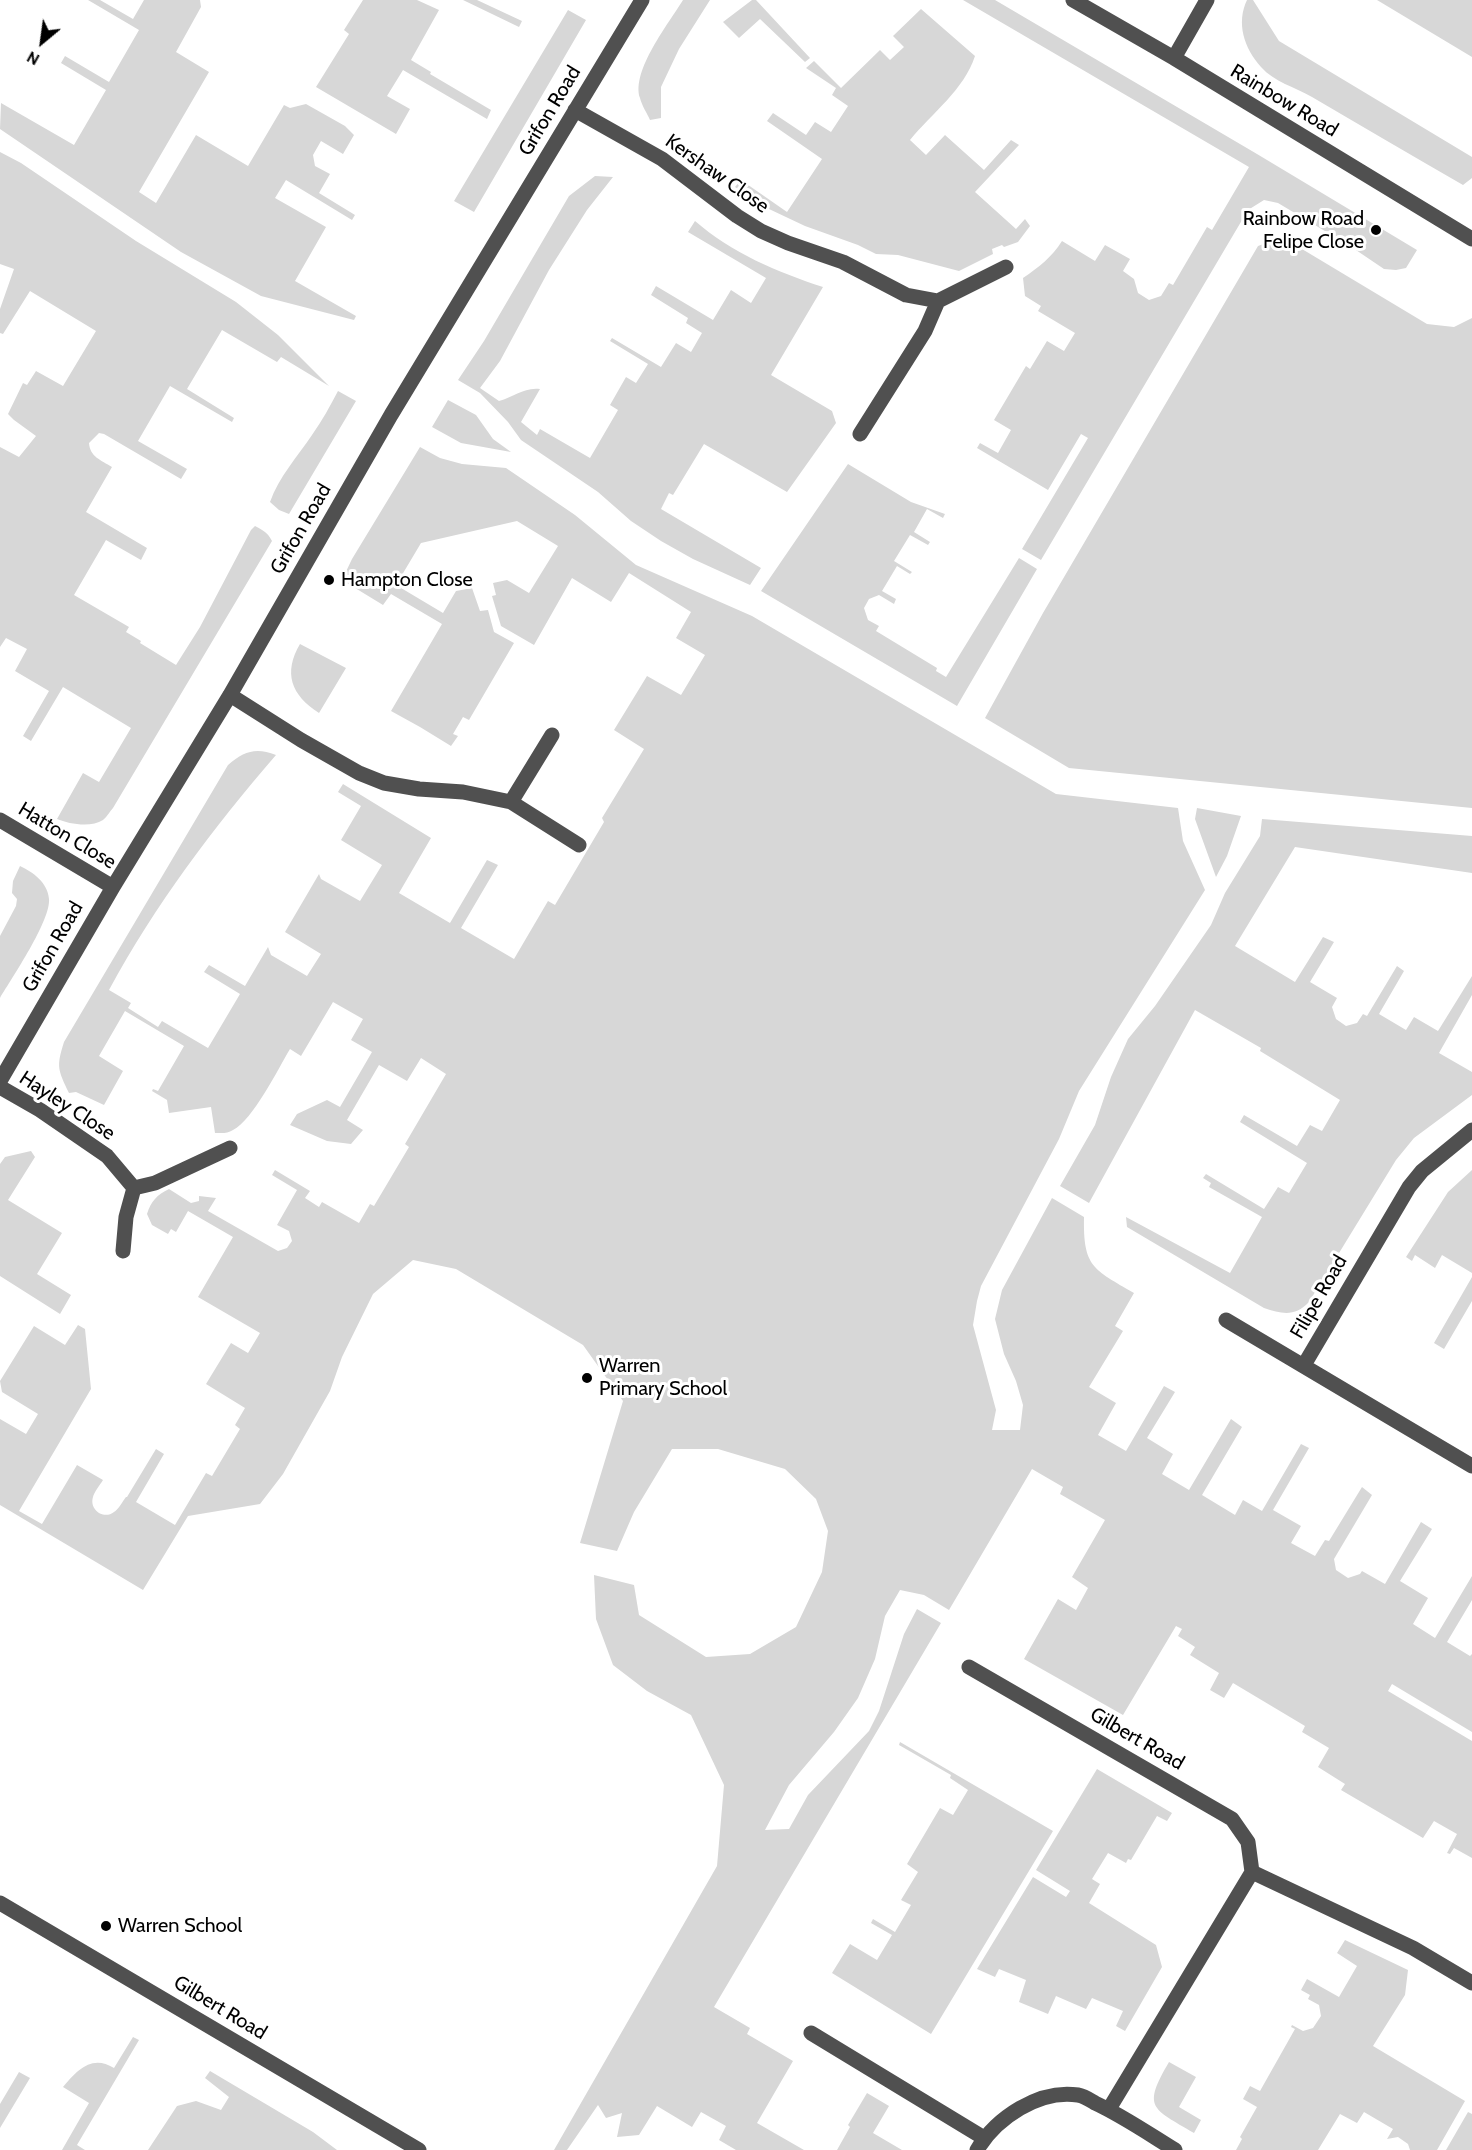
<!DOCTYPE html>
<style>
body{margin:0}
#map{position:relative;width:1472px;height:2150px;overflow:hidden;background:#fff;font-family:Cabin,sans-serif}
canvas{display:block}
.north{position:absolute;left:12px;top:12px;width:60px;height:60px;-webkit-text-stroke:4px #fff;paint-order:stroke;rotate:209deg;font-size:16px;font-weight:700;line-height:24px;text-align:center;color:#000}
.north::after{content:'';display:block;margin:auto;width:21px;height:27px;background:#000;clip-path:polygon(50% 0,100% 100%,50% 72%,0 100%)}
</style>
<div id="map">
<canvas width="1472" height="2150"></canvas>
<div class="north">N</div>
</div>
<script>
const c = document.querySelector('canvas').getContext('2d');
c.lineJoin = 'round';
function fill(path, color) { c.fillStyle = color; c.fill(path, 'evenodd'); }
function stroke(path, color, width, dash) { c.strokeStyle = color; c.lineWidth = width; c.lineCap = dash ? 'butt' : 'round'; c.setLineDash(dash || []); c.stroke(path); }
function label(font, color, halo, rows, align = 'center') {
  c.font = font + ' Cabin,sans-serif'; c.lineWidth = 6; c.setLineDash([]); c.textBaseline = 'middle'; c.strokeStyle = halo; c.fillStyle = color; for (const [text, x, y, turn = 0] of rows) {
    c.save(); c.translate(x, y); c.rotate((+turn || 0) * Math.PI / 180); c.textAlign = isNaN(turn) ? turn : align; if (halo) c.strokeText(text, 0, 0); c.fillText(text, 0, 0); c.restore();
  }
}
const green = new Path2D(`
 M88,0H100L133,19L144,0H200L201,7L176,52L209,72L139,192L156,203L196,135L248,166L284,105L290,108L306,104L345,126L354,135L343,154L321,141L313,155L315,166L330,174L319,193L355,215L352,220L286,180L275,198L326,227L295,281L356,316L354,320L261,296L181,252L0,129L1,103L74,145L106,90L61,63L65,56L109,82L139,30Z
 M363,0H417L439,10L411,60L431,72L430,74L491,110L487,119L403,70L387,96L410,109L396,134L316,87L349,34L344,30Z
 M463,0H477L522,21L519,27Z
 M683,0H710L679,49L661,87V118L650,120C647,113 642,106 640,98C631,71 669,23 683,0Z
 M752,0H756L810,58L805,62L760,19L739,38L723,22Z
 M963,0H995L1257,154L1417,250L1406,268L1396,270L1384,269L1350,246L1278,203L1264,200L1248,210L1041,560L1022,549L1088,438L1081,434L1048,490L977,448L980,443L998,453L1011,430L994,420L1026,366L1030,369L1047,341L1064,351L1075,333L1038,311L1041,306L1025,296L1023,278C1039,267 1052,257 1062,241L1095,261L1105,245L1130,259L1123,271L1134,279L1138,293L1149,300L1161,296L1169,283L1173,285L1207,227L1212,230L1249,167Z
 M1247,0H1253L1279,41L1472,157V178L1463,185C1412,156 1362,126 1312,97C1295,87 1274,82 1261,67C1244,48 1236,23 1247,0Z
 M1377,0H1472V57Z
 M921,9L975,56C964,90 932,113 910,140L926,155L945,135L984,170L1011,140L1019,145L975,192L1016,229L1025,219L1030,226L1018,242L1004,247L1002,245L992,249L993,254L959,271L898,255L876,254L858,245L805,226L769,209L735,187L741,180L787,212L822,159L767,121L773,113L806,135L815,122L831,132L848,106L832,95L836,88L806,68L814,61L841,88L880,50L890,60L904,47L893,36Z
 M568,10L586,20L474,212L454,201Z
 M0,152L21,163L136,241L236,302L278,335L329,386L281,357L277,362L222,330L187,389L234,418L232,422L170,386L138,441L187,469L181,479L104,434L99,433L89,443C90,457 101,460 112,467L86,512L147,548L141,560L106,540L74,595L129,627L126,632L141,641L140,643L176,665L200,627L251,530L255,526C263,530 268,533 272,541L113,808C110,811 107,817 103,820C91,828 69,824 57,819L83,773L99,782L131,728L63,687L31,741L23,736L49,691L15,671L27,649L6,638L0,647V447L19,457L36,436L14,420L8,414L23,383L27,385L36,371L63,386L96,331L30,291L3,334L0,333V309L14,269L0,264Z
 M595,176L613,177L587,210L549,270L500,361L480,388L499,401C514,397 524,387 540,389L521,422L537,435L540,429L590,458L618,410L610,405L626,377L636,383L648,364L610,341L612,338L661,367L676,343L691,352L702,333L686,323L688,318L651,295L656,286L713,320L731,290L751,303L766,278L688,232L695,221C732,253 777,272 823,287L771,375L832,411L836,423L787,492L704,444L673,495L669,493L661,509L761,568L750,585L693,559L661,541L631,521L598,492L521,440L508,422L480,393L458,380L484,341L569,196Z
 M1277,239L1292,243L1427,324L1454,327L1472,318V808L1069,768L985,718L1043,613L1258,246Z
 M338,391L356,401L289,514L279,510L270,502C279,477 297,457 312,435C322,421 330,406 338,391Z
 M448,400L476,415L493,439L511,452L461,443L432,427Z
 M420,447L440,458L462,464L506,468L575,515L636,565L752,616L1056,794L1178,808L1183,841L1205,890L1079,1091L1059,1139L981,1286L977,1301L973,1325L996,1410L992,1430H1020L1023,1405L1016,1381L1004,1354L995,1319L1002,1290L1052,1198L1084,1217C1083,1267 1093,1269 1134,1293L1115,1326L1123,1331L1089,1387L1116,1403L1098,1435L1126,1451L1164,1386L1175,1392L1147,1438L1173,1454L1162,1474L1189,1490L1231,1419L1242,1427L1202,1495L1235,1515L1243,1500L1262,1511L1301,1444L1309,1448L1273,1510L1301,1526L1291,1543L1315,1556L1325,1540L1329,1541L1362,1487L1372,1495L1334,1559L1336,1570L1348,1578L1360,1574L1362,1571L1385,1584L1421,1522L1432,1529L1400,1581L1428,1598L1413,1624L1435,1638L1472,1576V1600L1447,1642L1470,1656L1472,1654V1732L1392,1684L1388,1691L1472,1741V1858L1454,1848L1450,1854L1447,1853L1457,1834L1434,1821L1423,1838L1341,1790L1345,1784L1318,1767L1329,1748L1302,1732L1305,1726L1233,1683L1224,1698L1210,1690L1219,1673L1190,1655L1195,1647L1178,1636L1182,1629L1176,1626L1123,1715L1024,1659L1058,1599L1076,1610L1088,1588L1072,1577L1105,1520L1060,1494L1063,1487L1032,1469L949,1610L924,1595L900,1590L885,1616L875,1659L858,1698L834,1732L789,1785L765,1830L789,1829L808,1795L869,1731L879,1711L904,1634L917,1609L941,1623L714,2007L750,2028L747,2034L793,2061L757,2123L804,2150H736L719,2140L726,2126L701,2112L692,2127L657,2106L639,2135L617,2137L622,2113L606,2118L598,2105L567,2150H554L717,1866L724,1785L691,1715L647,1691L613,1665L596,1619L594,1575L634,1585L639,1615L706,1657L750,1654L796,1627L822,1572L828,1531L816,1499L785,1469L718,1449H672L634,1512L617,1551L580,1543L623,1401L583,1345L456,1269L413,1260L373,1294L342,1357L330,1391L283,1474L260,1504L188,1516L143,1590L0,1505V1419L26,1434L38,1414L2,1392L0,1381L34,1326L65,1345L78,1325L85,1329L91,1389L19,1511L42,1524L77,1465L103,1480C100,1485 94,1492 93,1497C89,1510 104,1520 114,1512C119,1509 122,1502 126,1497H127L156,1449L164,1454L136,1502L175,1525L206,1473L212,1476L240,1429L235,1425L245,1408L206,1384L231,1343L248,1353L260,1333L198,1297L233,1237L188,1211L176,1232L171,1229L168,1234L152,1225L147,1214C151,1201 157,1195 169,1189L191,1203L199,1201V1196L216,1198L208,1211L278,1251L287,1248L292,1241L289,1231L277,1225L297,1190L272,1175L275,1170L310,1191L305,1198L319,1207L322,1202L359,1223L370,1204L374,1206L409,1147L405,1144L446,1074L421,1058L407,1081L379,1065L347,1120L363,1130L351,1144L327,1141L290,1125L297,1114L327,1100L340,1107L372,1052L351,1040L363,1019L333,1002L301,1056L290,1049C278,1069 253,1120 233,1130C227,1134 222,1133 215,1133L211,1107L169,1113L167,1100L152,1091L153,1089L158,1091L184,1046L125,1011L99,1056L123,1071L104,1105L76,1092L69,1093C58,1070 56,1067 64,1042L228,765C244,751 256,747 276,755C213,828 155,905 109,990L131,1003L128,1008L158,1027L162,1021L208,1048L240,994L204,972L209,965L245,986L268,947L271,955L307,976L321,954L285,932L319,874L321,879L360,901L382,865L341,840L361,806L338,792L343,784L431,838L399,893L450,923L487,860L498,865L461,928L514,959L548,901L555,905L604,822L602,818L644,749L614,730L647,676L681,695L705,655L676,638L691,612L629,573L611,602L572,578L534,645L501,626L492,596L496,595L493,583L507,580L529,593L558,546L517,521L421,543L396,585L443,613L456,591L472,588L480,611L488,610L494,632L514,643L469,720L463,717L453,734L458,736L451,746L420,727L391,711L442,624L391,594L383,605L342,580L352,559Z
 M848,464L911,502L945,514L943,518L927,509L914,532L930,542L928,545L910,535L894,561L912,572L910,574L897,566L882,591L896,599L894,604L879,595L869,599L864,608L868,620L879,626L876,631L937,668L936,671L946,677L1019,558L1037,569L957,706L761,591Z
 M300,644L346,668L319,713C291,695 283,673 300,644Z
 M1197,808L1241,816L1227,856L1216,877L1195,819Z
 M1262,819L1472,836V873L1295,847L1235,946L1295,982L1323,937L1334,942L1310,982L1337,998L1332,1007L1336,1019L1346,1026L1357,1023L1363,1014L1367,1016L1397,966L1404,971L1379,1014L1406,1030L1414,1017L1438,1031L1472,976V995L1439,1053L1472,1072V1095L1414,1138L1396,1160L1309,1302C1295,1317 1282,1314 1264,1308L1127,1227L1126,1217L1230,1273L1262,1217L1209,1187L1211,1183L1203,1178L1206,1174L1264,1209L1278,1187L1289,1193L1307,1163L1240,1122L1244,1115L1297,1146L1310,1125L1322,1131L1340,1100L1260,1051L1261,1048L1195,1010L1089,1203L1060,1186L1095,1125L1111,1077L1128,1039L1155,1006L1211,925L1225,893L1260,836Z
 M20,866C33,872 48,883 49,899C51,920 12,978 0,998V936L16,906L17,899L12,893L13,881Z
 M31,1151L35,1157L8,1200L62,1233L37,1274L71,1295L60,1314L0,1276V1164L5,1157Z
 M1472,1170V1273L1442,1255L1435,1268L1415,1255L1412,1261L1406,1257L1448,1192Z
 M1472,1277V1301L1444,1349L1434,1343Z
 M900,1742L1053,1831L931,2034L832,1973L850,1944L877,1960L892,1935L871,1923L873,1919L895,1932L911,1905L901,1900L918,1872L907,1864L940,1808L953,1815L968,1790L950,1778L951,1775L899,1745Z
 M1097,1769L1172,1813L1167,1821L1157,1816L1131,1860L1128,1859L1126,1863L1108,1853L1092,1879L1100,1884L1089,1903L1156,1945L1162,1967L1125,2031L1116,2026L1123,2011L1092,1998L1086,2009L1056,1996L1048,2014L1019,2002L1026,1980L999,1969L995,1977L977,1969L1033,1877L1066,1897L1070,1891L1036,1870Z
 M1345,1940L1408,1970L1405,1995L1373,2046L1465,2101L1437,2150H1410L1408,2144L1398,2137L1387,2139L1393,2129L1364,2112L1357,2123L1340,2114L1318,2150H1236L1242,2139L1240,2137L1257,2107L1243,2099L1250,2086L1260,2091L1295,2029L1291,2027L1292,2025L1303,2031L1313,2028L1321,2016L1319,2005L1308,1999L1310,1995L1301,1990L1307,1979L1339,1997L1357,1966L1337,1953Z
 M133,2037L139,2040L77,2145L85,2150H62L89,2103L63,2087C77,2070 92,2054 114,2068Z
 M1169,2062L1196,2077L1179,2107L1201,2120L1194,2133C1152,2108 1142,2108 1169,2062Z
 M210,2071L313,2132L337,2150H148L177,2106L196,2101L221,2110L229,2097L205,2078Z
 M19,2072L30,2078L0,2128V2104Z
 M867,2093L889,2106L873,2133L902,2150H837L850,2127L848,2125Z
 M1468,2112L1472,2114V2150H1446Z`);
const minor = new Path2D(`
 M1073,0L1174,58L1472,239
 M1174,58L1207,0
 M575,110L662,159L737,216L761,231L788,243L843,262L906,295L938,301L1006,267
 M860,434L925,331L938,301
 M230,695L301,740L359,773L384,783L419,789L463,792L511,802L579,845
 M511,802L552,735
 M0,820L113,887
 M0,1081L113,887L230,695L391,415L642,0
 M0,1087L40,1110L107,1156L134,1188L126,1217L123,1251
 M134,1188L155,1183L230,1148
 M1226,1320L1472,1466
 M1304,1365L1409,1187L1422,1171L1472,1130
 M969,1667L1232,1819L1248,1842L1252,1872L1109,2109
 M1252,1872L1413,1948L1472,1983
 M0,1903L419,2150
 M811,2033L984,2138
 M977,2150C996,2118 1039,2089 1078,2095C1084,2096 1090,2100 1095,2103C1123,2116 1149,2134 1175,2150`);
const markers = [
 [1376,230,6,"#000"],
 [329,580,6,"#000"],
 [587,1378,6,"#000"],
 [106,1926,6,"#000"]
];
const streetNames = [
 ["Rainbow Road",1284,101,31],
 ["Grifon Road",550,111,-59],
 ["Kershaw Close",717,174,35],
 ["Grifon Road",301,529,-60],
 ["Hatton Close",67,836,31],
 ["Grifon Road",53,947,-60],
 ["Hayley Close",67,1106,33],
 ["Filipe Road",1319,1297,-60],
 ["Gilbert Road",1137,1739,30],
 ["Gilbert Road",220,2008,31]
];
const poiNames = [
 ["Rainbow Road",1364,219,"right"],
 ["Felipe Close",1364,242,"right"],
 ["Hampton Close",341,580],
 ["Warren",599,1366],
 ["Primary School",599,1389],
 ["Warren School",118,1926]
];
fill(green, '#d7d7d7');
stroke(minor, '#505050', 15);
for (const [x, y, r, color] of markers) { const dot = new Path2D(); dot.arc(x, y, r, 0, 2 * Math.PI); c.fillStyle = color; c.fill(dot); stroke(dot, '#fff', 2); }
label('20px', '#000', '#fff', streetNames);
label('20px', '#000', '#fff', poiNames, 'left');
</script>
